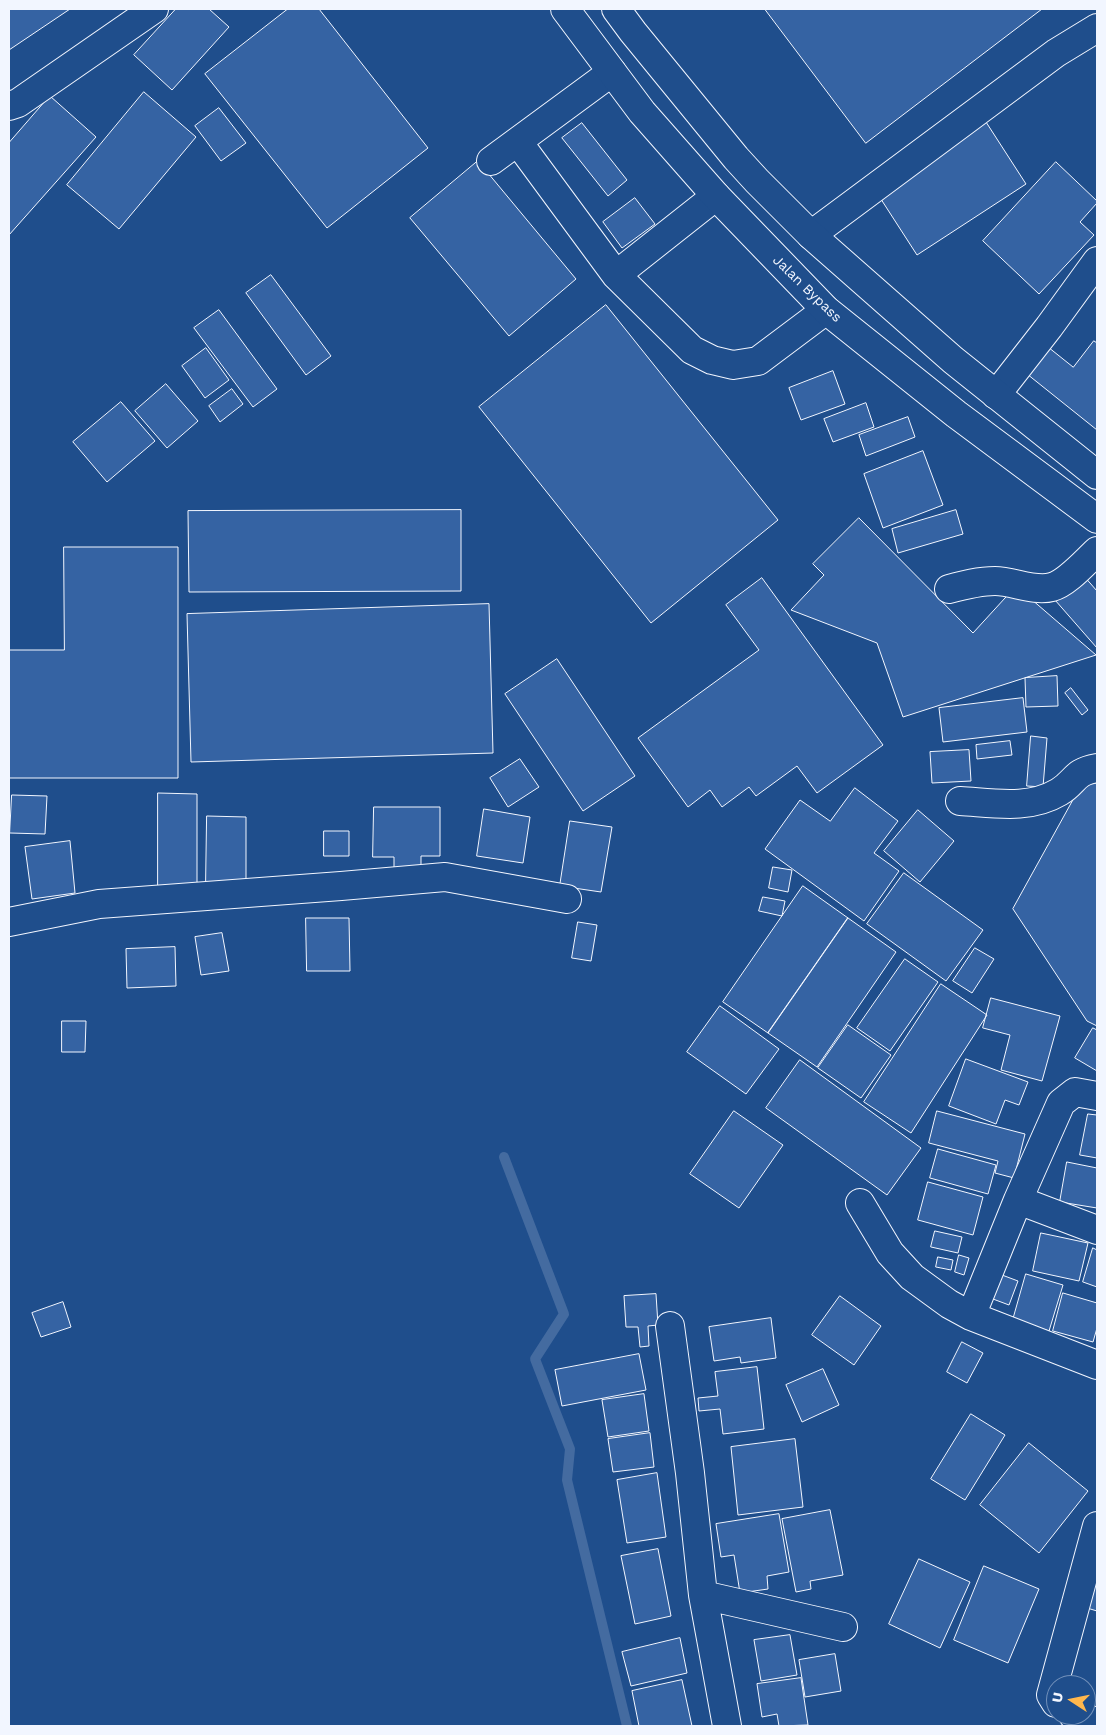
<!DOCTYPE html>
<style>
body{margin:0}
#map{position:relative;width:1106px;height:1735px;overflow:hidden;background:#1f4e8c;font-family:"Work Sans",sans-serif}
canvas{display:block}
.frame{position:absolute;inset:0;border:10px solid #f2f6ff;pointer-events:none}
.north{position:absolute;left:1046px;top:1675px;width:50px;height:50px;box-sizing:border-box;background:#1f4e8c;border:1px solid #7391ba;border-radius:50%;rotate:281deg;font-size:14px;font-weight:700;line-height:20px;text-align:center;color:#f2f6ff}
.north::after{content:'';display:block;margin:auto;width:18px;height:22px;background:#ffb74d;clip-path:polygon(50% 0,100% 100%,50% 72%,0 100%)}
</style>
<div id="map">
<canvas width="1106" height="1735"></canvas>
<div class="frame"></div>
<div class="north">U</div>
</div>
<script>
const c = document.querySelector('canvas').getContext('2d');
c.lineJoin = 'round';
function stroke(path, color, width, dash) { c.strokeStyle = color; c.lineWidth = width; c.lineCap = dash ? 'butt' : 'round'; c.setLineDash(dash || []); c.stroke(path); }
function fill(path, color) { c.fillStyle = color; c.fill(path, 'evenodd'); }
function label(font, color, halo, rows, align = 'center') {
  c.font = font + ' "Work Sans",sans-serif'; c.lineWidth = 4; c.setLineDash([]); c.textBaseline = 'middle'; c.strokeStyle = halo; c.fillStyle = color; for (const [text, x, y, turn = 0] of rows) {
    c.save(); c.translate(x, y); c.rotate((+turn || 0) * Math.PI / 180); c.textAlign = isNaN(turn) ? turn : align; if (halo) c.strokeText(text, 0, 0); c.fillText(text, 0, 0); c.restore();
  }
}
const stream = new Path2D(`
 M504,1157L564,1314L535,1359L570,1449L567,1480L627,1726`);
const building = new Path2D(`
 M9,9H70L9,50Z
 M176,9H209L229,27L172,90L134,55Z
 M288,9H319L428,148L327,228L205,74Z
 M765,9H1042L866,143Z
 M144,92L196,137L119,229L67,185Z
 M50,96L96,137L9,235V143Z
 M219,108L246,143L221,161L195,126Z
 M986,122L1026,184L917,255L877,193Z
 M582,123L627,180L608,196L562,138Z
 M478,161L576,279L509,336L410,218Z
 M1056,162L1097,201V203L1080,222L1094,235L1039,294L983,241Z
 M635,198L655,224L622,248L603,222Z
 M271,275L331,356L306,375L246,293Z
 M606,305L778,520L651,623L479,407Z
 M219,310L277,389L253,407L194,328Z
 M1094,341L1097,343V430L1027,374L1048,347L1073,367Z
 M206,348L229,380L205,398L182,366Z
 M833,371L845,404L801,420L789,388Z
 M166,384L198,421L167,448L135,411Z
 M232,389L243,404L220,422L209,406Z
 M121,402L155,441L107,482L73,442Z
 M866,403L874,427L833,442L824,419Z
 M908,417L915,437L866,456L859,435Z
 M923,451L943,505L883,528L864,474Z
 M461,510V591L189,592L188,511Z
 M956,510L963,534L898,553L892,529Z
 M859,518L973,633L1016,586L1096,655L903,717L877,643L791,610L824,575L813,564Z
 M64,547H178V778H9V650H64Z
 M1083,575L1097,591V648L1055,600Z
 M762,578L883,745L817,793L797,766L756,796L749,787L722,807L710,790L688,807L638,738L759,650L726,605Z
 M489,604L493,753L191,762L187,614Z
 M557,659L635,776L583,811L505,694Z
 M1057,676L1058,706L1026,707L1025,678Z
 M1071,688L1088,710L1082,715L1065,693Z
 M1023,698L1027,732L943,742L939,708Z
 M1031,736L1047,738L1043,787L1027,786Z
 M1010,741L1012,755L977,759L976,745Z
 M969,750L971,781L932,783L930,752Z
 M520,759L539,787L508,807L490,778Z
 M1086,777L1097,784V1026L1087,1021L1013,909Z
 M855,788L898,821L874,853L899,871L864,921L765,849L800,800L830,821Z
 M158,793L197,794V890H158Z
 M12,795L47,796L45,834L10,833Z
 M374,807H440V856H421V870H394V857H373Z
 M484,809L530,817L523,863L477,856Z
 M918,810L954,841L920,882L884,851Z
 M207,816L246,817V884L206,883Z
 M570,821L612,827L601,892L560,886Z
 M324,831H349V856H324Z
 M70,841L75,893L32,899L25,847Z
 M773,867L792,870L788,892L769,888Z
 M904,873L983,930L946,981L867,924Z
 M803,886L848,918L768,1033L723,1002Z
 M763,897L785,901L782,916L759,911Z
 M306,918H349L350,971H307Z
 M848,918L896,952L817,1067L768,1033Z
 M578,922L597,925L591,961L572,958Z
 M222,933L229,971L201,975L195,937Z
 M175,947L176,986L127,988L126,949Z
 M975,948L994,959L972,993L953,981Z
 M905,959L938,982L890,1051L857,1028Z
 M941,984L987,1015L911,1133L864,1102Z
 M991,998L1060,1016L1042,1081L1001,1070L1010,1035L983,1028Z
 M720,1006L779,1049L746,1094L687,1052Z
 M62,1021H86L85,1052H62Z
 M848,1025L891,1055L861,1098L818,1068Z
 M1093,1028L1097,1030V1071L1075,1058Z
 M966,1059L1028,1082L1019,1105L1005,1100L996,1124L949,1106Z
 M800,1060L921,1148L887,1195L766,1108Z
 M734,1111L783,1145L739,1208L690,1174Z
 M937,1111L1025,1134L1014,1178L995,1173L998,1161L929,1143Z
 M1088,1114L1097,1115V1158L1080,1155Z
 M938,1149L996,1165L988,1194L930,1178Z
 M1067,1162L1097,1168V1208L1060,1202Z
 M928,1182L983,1197L973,1235L918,1220Z
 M935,1231L962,1237L958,1253L931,1247Z
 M1041,1233L1088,1243L1079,1281L1033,1271Z
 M1093,1248L1097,1250V1287L1083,1282Z
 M959,1255L969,1258L964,1275L955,1272Z
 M938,1257L953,1260L951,1270L936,1267Z
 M1026,1274L1063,1285L1049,1331L1013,1320Z
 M1002,1275L1018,1281L1009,1305L993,1299Z
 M1063,1293L1097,1303V1328L1093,1342L1053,1331Z
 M656,1294L658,1325L648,1326L649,1346L640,1347L638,1327H626L624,1296Z
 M840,1296L881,1326L854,1365L812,1335Z
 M63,1302L71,1327L41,1337L32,1313Z
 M771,1318L776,1358L741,1363L740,1357L714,1361L709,1327Z
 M962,1342L983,1353L967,1383L947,1372Z
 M639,1354L646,1390L562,1406L555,1370Z
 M757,1367L764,1429L723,1434L720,1409L699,1411L698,1398L718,1396L715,1372Z
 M823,1369L839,1405L802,1422L786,1385Z
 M644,1394L649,1431L608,1437L602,1400Z
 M971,1414L1005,1435L965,1500L931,1479Z
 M650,1433L654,1467L613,1472L608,1439Z
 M795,1439L803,1507L738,1515L731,1447Z
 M1029,1443L1088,1491L1039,1553L980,1505Z
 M657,1473L666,1537L627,1543L617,1480Z
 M830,1510L843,1575L810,1581L811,1589L796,1592L782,1519Z
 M779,1514L789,1572L767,1576L768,1589L740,1593L734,1555L721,1557L716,1524Z
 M658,1549L671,1616L635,1624L621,1556Z
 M919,1559L970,1582L940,1648L889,1624Z
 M984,1566L1039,1589L1008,1663L954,1640Z
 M1097,1570V1611L1087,1608Z
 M790,1635L797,1675L761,1681L754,1640Z
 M680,1638L687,1673L631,1686L622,1652Z
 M835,1654L841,1691L805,1697L799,1660Z
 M801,1678L808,1725L779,1726L777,1714L762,1717L757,1684Z
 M682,1680L692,1726H639L632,1691Z`);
const minor = new Path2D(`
 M9,106L18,103L154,9
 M518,142L616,275L692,350L712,360L733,365L758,361L826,310
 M491,161L612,72
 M811,235L1056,53L1097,28
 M616,275L716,196
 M996,395L1049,327L1097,261
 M949,589C964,585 979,581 995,581C1013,581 1034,592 1052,587C1067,583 1085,562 1097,551
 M960,801C994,803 1029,810 1059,792C1076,782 1073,772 1097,768
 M9,922L99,904L341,886L445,877L567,899
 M1018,1200L1097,1230
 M860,1203L890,1253L912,1277L949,1304L971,1316L1097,1365
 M971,1316L1018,1200L1061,1103L1075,1092L1097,1096
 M670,1326L690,1473L703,1595L727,1726
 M703,1595L843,1627
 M1056,1703L1051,1695L1097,1526
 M1073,1715L1097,1722`);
const highway = new Path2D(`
 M565,9L642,112L716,196L826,310L956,414L1097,519
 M616,9L633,32L736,158L757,181L811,235L953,360L1097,475`);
const streetNames = [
 ["Jalan Bypass",807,289,44]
];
stroke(stream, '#446ba0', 10);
fill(building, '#3563a3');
stroke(building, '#f2f6ff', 1);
stroke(minor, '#f2f6ff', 30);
stroke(highway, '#f2f6ff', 30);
stroke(minor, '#1f4e8c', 28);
stroke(highway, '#1f4e8c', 28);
label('14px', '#f2f6ff', '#1f4e8c', streetNames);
</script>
